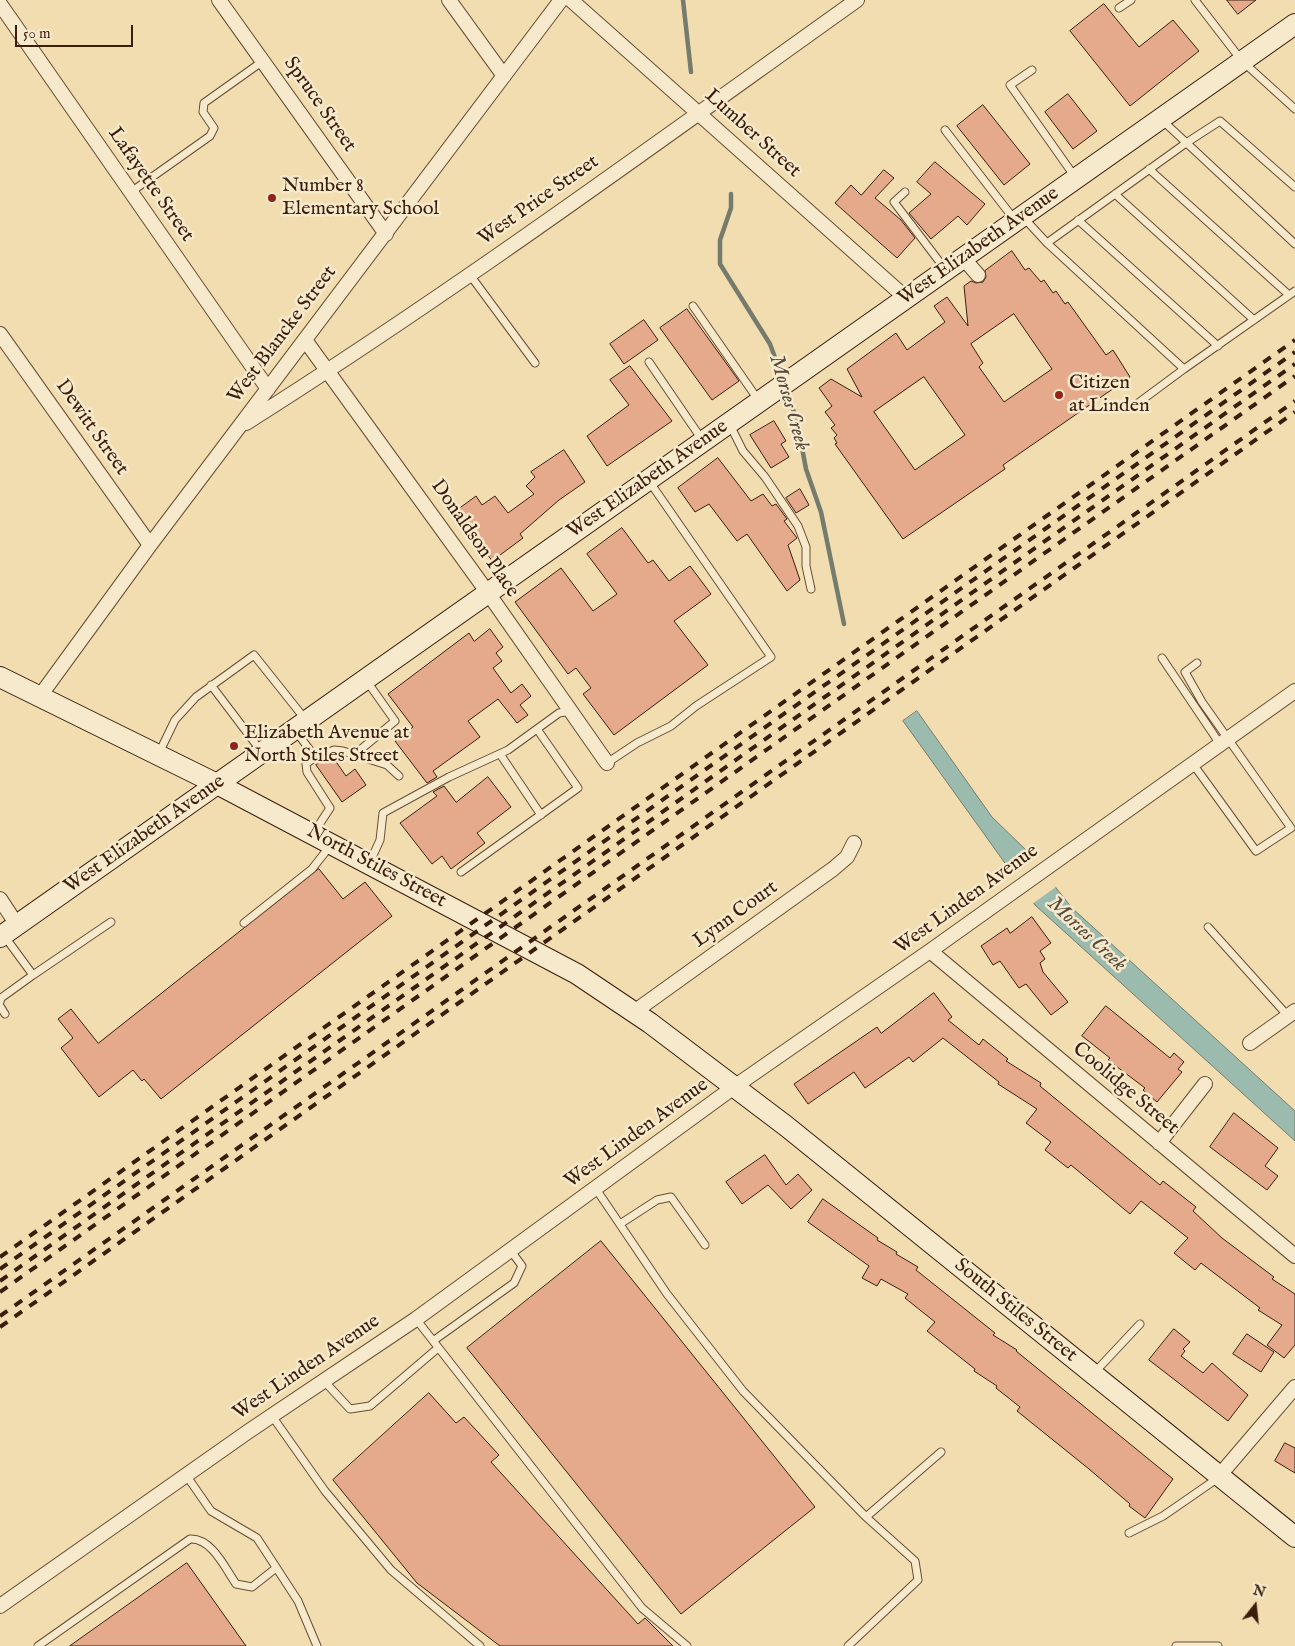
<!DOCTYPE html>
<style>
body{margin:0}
#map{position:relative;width:1295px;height:1646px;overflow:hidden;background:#f2ddb0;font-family:"IM FELL English",serif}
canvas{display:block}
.north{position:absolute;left:1230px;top:1581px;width:50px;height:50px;-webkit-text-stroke:4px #f7e9cc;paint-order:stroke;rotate:16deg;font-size:14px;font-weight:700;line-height:20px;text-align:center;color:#3b1d0c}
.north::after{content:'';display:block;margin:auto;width:18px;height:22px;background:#3b1d0c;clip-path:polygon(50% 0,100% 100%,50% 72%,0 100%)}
.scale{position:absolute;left:15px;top:25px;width:118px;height:22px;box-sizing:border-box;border:2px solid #3b1d0c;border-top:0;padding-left:6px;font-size:15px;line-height:18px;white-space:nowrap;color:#3b1d0c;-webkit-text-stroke:4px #f7e9cc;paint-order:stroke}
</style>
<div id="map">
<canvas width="1295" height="1646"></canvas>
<div class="north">N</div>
<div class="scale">50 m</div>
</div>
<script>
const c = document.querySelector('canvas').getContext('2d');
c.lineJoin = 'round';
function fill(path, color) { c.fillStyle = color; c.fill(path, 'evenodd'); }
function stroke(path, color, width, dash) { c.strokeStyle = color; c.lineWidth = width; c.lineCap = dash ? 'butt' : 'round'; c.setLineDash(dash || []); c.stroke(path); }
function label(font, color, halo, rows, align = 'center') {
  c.font = font + ' "IM FELL English",serif'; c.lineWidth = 5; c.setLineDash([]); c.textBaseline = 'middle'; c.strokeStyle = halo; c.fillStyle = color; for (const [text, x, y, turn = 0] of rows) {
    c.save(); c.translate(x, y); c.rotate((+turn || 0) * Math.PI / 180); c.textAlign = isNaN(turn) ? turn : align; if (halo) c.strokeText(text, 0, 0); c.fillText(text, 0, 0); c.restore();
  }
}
const water = new Path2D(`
 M917,711L992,817L1026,850L1072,908L1295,1111V1141L1035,905L903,721Z`);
const pier = new Path2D(`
 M1031,852L1056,887L1032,904L1007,869Z`);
const stream = new Path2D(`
 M683,0L691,72
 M731,194V208L720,240V264L770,344L783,379
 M786,389L797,421L806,469L821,512L844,624`);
const building = new Path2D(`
 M1227,0H1256L1238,14Z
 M1104,4L1139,47L1173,20L1199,51L1130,106L1070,31Z
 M1068,94L1097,131L1073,149L1045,112Z
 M983,105L1030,164L1004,185L957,126Z
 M935,162L985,204L967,225L958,216L931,239L909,213L931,194L917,182Z
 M884,170L894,178L875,198L901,220L915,238L897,258L835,203L851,185L861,195Z
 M1012,251L1025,270L1029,268L1041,282L1044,280L1053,293L1056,291L1065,304L1068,302L1106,355L1113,350L1130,377L1003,465L1005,469L903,539L835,444L837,443L834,438L837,435L831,428L835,425L825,412L832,406L819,388L831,379L862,397L847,369L896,333L907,350L945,322L934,306L947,297L968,326L964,286L971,281L976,283L983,282L986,277L985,271ZM1014,314L1052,369L1004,402L979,367L983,363L971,344ZM924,377L965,435L915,470L874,412Z
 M687,309L739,381L712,400L660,328Z
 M644,320L658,340L624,364L610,344Z
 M630,366L672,421L607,466L587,436L629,405L610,380Z
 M774,421L786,441L781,444L789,457L771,468L750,435Z
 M564,450L585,482L559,500L520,534L523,538L492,561L457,510L476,496L482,505L495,496L508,513L534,494L526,486L535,477L531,472Z
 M718,458L751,501L763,494L772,506L776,504L787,519L784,521L797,538L788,545L800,580L787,591L747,534L737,541L709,504L695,512L678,488Z
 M800,489L809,505L796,513L786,498Z
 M622,528L648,563L653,560L669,581L690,566L711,594L674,621L708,665L614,735L583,694L591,688L576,668L568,674L515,602L561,568L593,611L617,594L587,554Z
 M490,629L503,647L496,653L502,661L493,668L511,693L522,684L531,696L520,705L528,715L517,723L498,699L468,721L480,737L433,771L437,777L427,783L395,741L413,727L388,694L469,633L474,641Z
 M332,756L346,776L355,769L366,785L342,802L316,765Z
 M488,777L511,807L477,833L485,843L451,869L442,856L432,864L400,823L437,796L433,792L444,786L456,802Z
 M319,869L343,899L365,882L392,916L161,1099L144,1079L142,1081L133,1070L99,1097L61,1048L73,1038L58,1019L71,1009L98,1043Z
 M1032,917L1051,943L1040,951L1045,959L1040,963L1043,972L1068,1002L1051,1015L1026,984L1019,988L1000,961L993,965L981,946L1007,928L1010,933Z
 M934,993L952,1017L948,1020L979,1045L983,1039L1008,1059L1006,1061L1041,1083L1040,1086L1160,1185L1163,1181L1196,1207L1193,1211L1222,1238L1274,1277L1272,1279L1295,1294V1345L1284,1358L1267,1345L1282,1325L1258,1310L1260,1308L1201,1263L1195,1270L1174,1253L1188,1238L1141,1201L1130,1214L1071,1165L1068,1168L1045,1150L1051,1142L1026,1123L1037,1109L998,1084L999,1082L943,1038L913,1062L909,1057L865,1088L854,1072L808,1104L794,1084L877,1027L881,1033Z
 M1106,1006L1170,1058L1174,1053L1184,1062L1178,1069L1182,1072L1157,1102L1143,1090L1145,1088L1108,1060L1110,1058L1082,1036Z
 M1234,1113L1278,1148L1265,1166L1278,1176L1267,1190L1210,1147Z
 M765,1155L786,1185L798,1174L812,1190L791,1209L768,1185L742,1204L726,1182Z
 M823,1199L878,1238L877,1240L897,1252L896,1254L918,1267L916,1270L995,1333L993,1335L1017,1350L1016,1351L1173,1479L1145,1518L1129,1506L1130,1504L1089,1469L1017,1411L1020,1407L996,1388L997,1386L974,1371L975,1369L927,1331L935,1322L905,1298L908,1294L881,1279L877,1286L862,1278L869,1266L808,1222Z
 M601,1241L815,1507L681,1614L467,1348Z
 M1174,1329L1190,1342L1183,1349L1185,1351L1181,1356L1203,1373L1212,1363L1248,1395L1228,1421L1149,1360Z
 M1247,1334L1274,1352L1261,1372L1233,1354Z
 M429,1393L456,1423L464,1417L499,1455L491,1462L638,1624L645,1618L673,1646H500L417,1583L333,1480Z
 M1285,1443L1295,1448V1473L1275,1461Z
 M187,1563L246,1646H70Z`);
const lane = new Path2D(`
 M1195,0L1242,61L1295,109
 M1119,8L1131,0
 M1032,70L1010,85L1075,177
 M1163,121L1295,244
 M945,130L1014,219
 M1149,169L1289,295
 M131,192L210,136L214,128L203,112L204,103L263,61
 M905,192L894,202L945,269
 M1115,194L1254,320
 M1023,217L1047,243L1184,369L1295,291
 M1078,220L1218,346
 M1047,243L1186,143L1220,121L1295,187
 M470,275L535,363
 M693,306L759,401
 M649,362L703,441
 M1134,406L1184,369
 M730,425L743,451L765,477L798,526L806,547V566L811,589
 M1162,658L1220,744
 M211,685L261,751
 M295,730L315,757L334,750L343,751L387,765L399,776
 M159,753L175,720L196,697L254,655L305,719
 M500,754L541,815
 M354,755L395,721L366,680
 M607,763L637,743L671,726L696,706L771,657L649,481
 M1193,764L1256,851L1291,828L1202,702L1185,672L1197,663
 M313,834L330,808L307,772L306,764L315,757
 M370,862L380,840L383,813L449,777L508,750L559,713L571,711
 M461,872L578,788L537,729
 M244,923L312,869L330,846
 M1208,927L1288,1016
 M5,937L33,975L111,922
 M0,1002L1,998L33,975
 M0,1006L5,1014
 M596,1189L667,1294L743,1391L866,1517L915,1561L918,1580L848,1646
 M620,1224L657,1200L671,1197L705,1245
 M416,1319L642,1608L687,1646
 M433,1341L514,1283L522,1266L511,1251
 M1095,1372L1140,1324
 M325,1382L350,1409L370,1406L438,1348
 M272,1416L325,1491L391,1570L480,1646
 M186,1475L211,1511L257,1538L298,1601L317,1646
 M866,1517L941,1452
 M1129,1533L1163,1516L1218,1478
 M38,1646L190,1539C212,1538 225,1568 236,1584L252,1587L276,1568
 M1176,1646H1218`);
const street = new Path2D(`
 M219,0L386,234
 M449,0L504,76
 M571,0L906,298
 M0,4L268,389
 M964,259L978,275
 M0,334L150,545
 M305,340L488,593L607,763
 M246,423C455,291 655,144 857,0
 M40,696L150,545L561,0
 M0,899L17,925
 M930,951L1295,1256
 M634,1012L833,869L847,857L854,843
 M1250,1043L1295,1011
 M1159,1143L1205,1084
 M1219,1476L1295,1387
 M0,1606L249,1431L416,1319L734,1087L930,951L1295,691`);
const secondary = new Path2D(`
 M0,677L219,785L577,974L650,1023L786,1126L1295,1537
 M0,937L1295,24`);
const rail = new Path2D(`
 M0,1257L1295,340
 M0,1269L1295,352
 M0,1281L1295,364
 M0,1292L1295,376
 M0,1316L1295,401
 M0,1327L1295,412`);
const markers = [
 [272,198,5,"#8f2418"],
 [1059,395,5,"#8f2418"],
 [234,746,5,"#8f2418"]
];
const streetNames = [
 ["Spruce Street",319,105,55],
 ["Lumber Street",752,134,42],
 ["Lafayette Street",150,185,55],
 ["West Price Street",539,201,-35],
 ["West Elizabeth Avenue",979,247,-35],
 ["West Blancke Street",283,335,-53],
 ["Dewitt Street",91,428,55],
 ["West Elizabeth Avenue",648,480,-35],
 ["Donaldson Place",474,539,55],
 ["West Elizabeth Avenue",145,835,-35],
 ["North Stiles Street",376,867,28],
 ["West Linden Avenue",967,900,-36],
 ["Lynn Court",736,915,-36],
 ["Coolidge Street",1125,1089,40],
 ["West Linden Avenue",637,1134,-36],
 ["South Stiles Street",1015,1311,39],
 ["West Linden Avenue",307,1368,-34]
];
const poiNames = [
 ["Number 8",282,187],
 ["Elementary School",282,210],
 ["Citizen",1069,384],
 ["at Linden",1069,407],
 ["Elizabeth Avenue at",244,734],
 ["North Stiles Street",244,757]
];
const waterNames = [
 ["Morses Creek",788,403,74],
 ["Morses Creek",1086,935,43]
];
fill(water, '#9bbbae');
stroke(water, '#757c6d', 1);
fill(pier, '#f2ddb0');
stroke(stream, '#757c6d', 4.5);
fill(building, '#e5aa8c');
stroke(building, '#3b1d0c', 1);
stroke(lane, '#694d35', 9);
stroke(street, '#694d35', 16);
stroke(secondary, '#3b1d0c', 22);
stroke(lane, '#f7e9cc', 7);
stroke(street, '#f7e9cc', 14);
stroke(secondary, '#f7e9cc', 20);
stroke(rail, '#3b1d0c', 4, [9, 9]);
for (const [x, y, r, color] of markers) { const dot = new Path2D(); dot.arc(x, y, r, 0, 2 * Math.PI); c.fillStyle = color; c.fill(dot); stroke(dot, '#f7e9cc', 2); }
label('20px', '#3b1d0c', '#f7e9cc', streetNames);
label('20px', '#3b1d0c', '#f7e9cc', poiNames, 'left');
label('italic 21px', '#584c3d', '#f7e9cc', waterNames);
</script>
